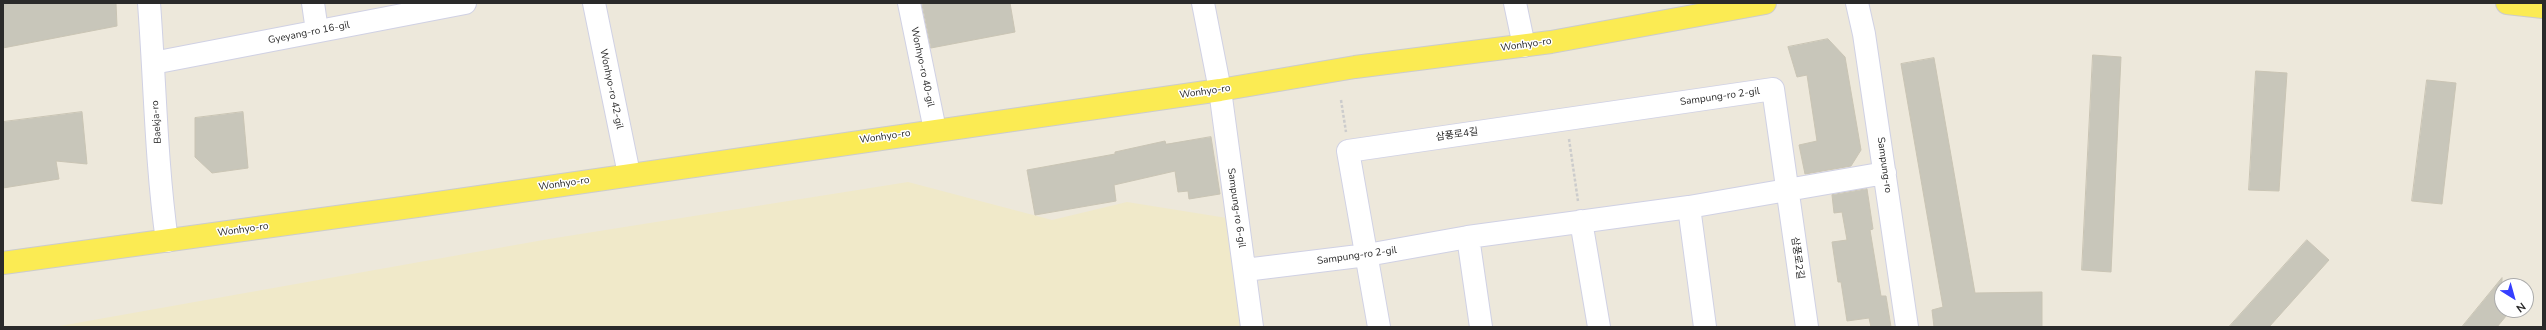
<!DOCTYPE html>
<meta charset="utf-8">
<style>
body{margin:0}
#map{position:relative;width:2546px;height:330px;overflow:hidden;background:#ede8db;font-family:"Nunito Sans",sans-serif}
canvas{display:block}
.frame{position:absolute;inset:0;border:4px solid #2a2a2a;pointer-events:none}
.north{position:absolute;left:2494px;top:278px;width:40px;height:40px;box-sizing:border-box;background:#fff;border:1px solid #aaa;border-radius:50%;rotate:143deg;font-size:11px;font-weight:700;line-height:16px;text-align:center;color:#2a2a2a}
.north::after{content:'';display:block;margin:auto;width:14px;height:18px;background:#363fff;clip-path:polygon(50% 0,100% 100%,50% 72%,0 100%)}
</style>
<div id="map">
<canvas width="2546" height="330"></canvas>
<div class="frame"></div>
<div class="north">N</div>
</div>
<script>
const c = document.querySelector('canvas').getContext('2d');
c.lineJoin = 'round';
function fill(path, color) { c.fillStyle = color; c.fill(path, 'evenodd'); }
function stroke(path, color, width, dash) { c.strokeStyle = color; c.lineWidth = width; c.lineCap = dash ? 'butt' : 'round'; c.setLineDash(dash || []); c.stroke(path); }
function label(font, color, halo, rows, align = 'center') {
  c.font = font + ' "Nunito Sans","Noto Sans KR",sans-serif'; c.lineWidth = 3; c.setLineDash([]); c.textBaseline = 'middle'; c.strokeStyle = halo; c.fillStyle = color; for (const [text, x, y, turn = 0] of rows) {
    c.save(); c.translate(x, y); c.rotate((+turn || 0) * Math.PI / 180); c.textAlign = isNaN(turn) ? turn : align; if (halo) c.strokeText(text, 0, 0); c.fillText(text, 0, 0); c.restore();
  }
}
const education = new Path2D(`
 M908,182L1052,220L1127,202L1227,218L1242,327H54L549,239Z`);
const building = new Path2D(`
 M3,3H116L117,26L3,48Z
 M922,3H1010L1015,32L931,48Z
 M1828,39L1845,57L1861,150L1851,166L1805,174L1799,145L1817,141L1807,75L1797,77L1788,47Z
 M2093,55L2121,57L2111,272L2082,270Z
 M1934,58L1975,293L2042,292V327H1934L1932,310L1943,307L1901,64Z
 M2256,71L2287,73L2279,191L2249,190Z
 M2427,80L2456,83L2442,204L2412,201Z
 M82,112L87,164L56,161L59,179L3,188V122Z
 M243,112L248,168L212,173L195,157V118Z
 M1211,137L1220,194L1189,199L1188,191L1178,192L1175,171L1114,185L1116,201L1035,215L1027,170L1115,154V152L1165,141L1166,144Z
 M1867,189L1873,229L1870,230L1881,296H1886L1891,327H1871L1869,318L1847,321L1841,282H1838L1832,242L1847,240L1842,212L1834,213L1832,195Z
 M2307,240L2329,260L2269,327H2229Z
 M2502,278V310H2511L2497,327H2462Z`);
const path = new Path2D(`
 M1341,100L1346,132
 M1569,139L1578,201`);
const minor = new Path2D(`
 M149,3C155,82 156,162 167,241
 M313,3L317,31
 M594,3L629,174
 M909,3L935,130
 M1203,3L1220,90L1252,327
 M1515,3L1524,46
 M1857,3L1864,34L1907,327
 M153,63L465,3
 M1689,207L1705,327
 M1581,221L1599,327
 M1468,237L1481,327
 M1245,270L1367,255L1468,237L1689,207L1885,173
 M1379,327L1348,151L1773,89L1807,327`);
const major = new Path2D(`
 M2507,3L2543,7
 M3,263L417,206L1220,90L1355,67L1551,42L1765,3`);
const streetNames = [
 ["Gyeyang-ro 16-gil",309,33,-11],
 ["Wonhyo-ro",1526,45,-8],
 ["Wonhyo-ro 40-gil",922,67,78],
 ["Wonhyo-ro 42-gil",611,89,78],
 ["Wonhyo-ro",1205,92,-8],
 ["Sampung-ro 2-gil",1720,97,-8],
 ["Baekja-ro",157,122,-94],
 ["삼풍로4길",1457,135,-8],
 ["Wonhyo-ro",885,137,-8],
 ["Sampung-ro",1884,165,82],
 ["Wonhyo-ro",564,184,-8],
 ["Sampung-ro 6-gil",1236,208,82],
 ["Wonhyo-ro",243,230,-8],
 ["Sampung-ro 2-gil",1357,256,-8],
 ["삼풍로2길",1797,258,82]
];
fill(education, '#f0e9c9');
fill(building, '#c8c6ba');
stroke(building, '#c9c4b4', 1);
stroke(minor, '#d0d1e4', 24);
stroke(major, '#ccc', 24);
stroke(path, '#ccc', 2.5, [3, 2]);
stroke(minor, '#fff', 22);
stroke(major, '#fbeb53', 22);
label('10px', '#2a2a2a', '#fff', streetNames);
</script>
